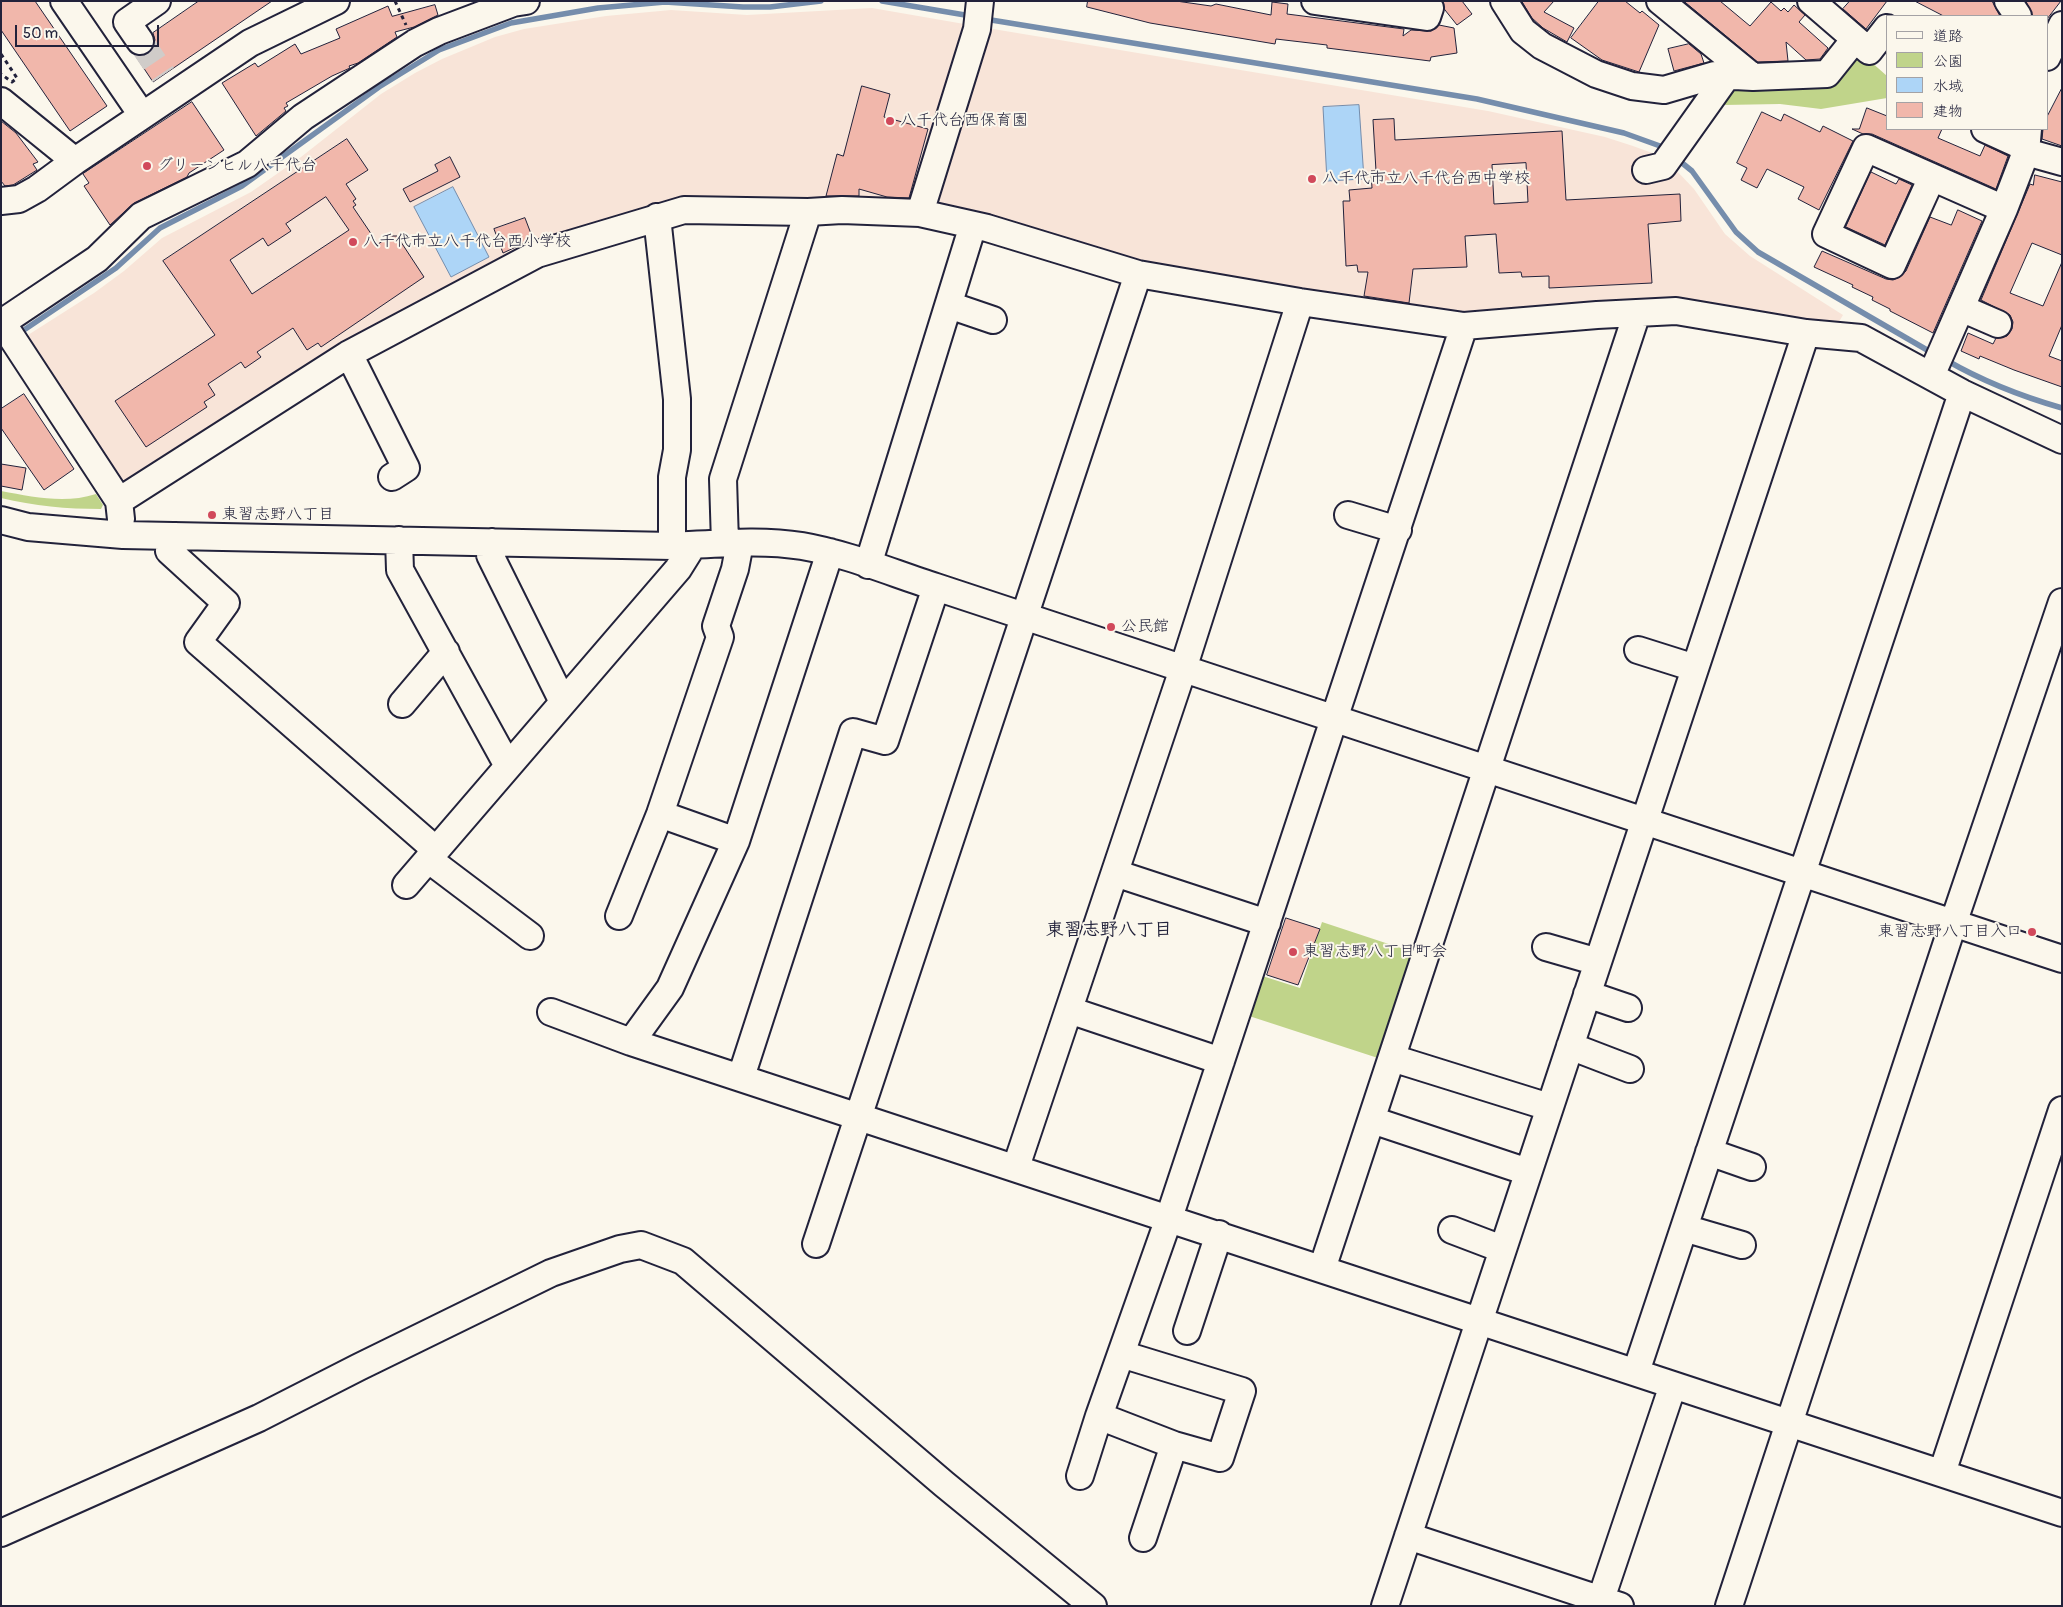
<!DOCTYPE html>
<meta charset="utf-8">
<style>
body{margin:0}
#map{position:relative;width:2063px;height:1607px;overflow:hidden;background:#fbf7ec;font-family:Pangolin,"Klee One",sans-serif}
canvas{display:block}
.frame{position:absolute;inset:0;border:2px solid #22223b;pointer-events:none}
.legend{position:absolute;left:1886px;top:15px;width:162px;height:115px;box-sizing:border-box;background:#fbf7ec;border:1px solid #a4a2a5;margin:0;padding:6px 9px;list-style:none;font-size:15px;color:#22223b}
.legend li{display:flex;align-items:center;gap:10px;height:25px}
.legend b{width:25px;border:1px solid #a4a2a5}
.scale{position:absolute;left:15px;top:25px;width:144px;height:22px;box-sizing:border-box;border:2px solid #22223b;border-top:0;padding-left:6px;font-size:15px;line-height:18px;white-space:nowrap;color:#22223b;-webkit-text-stroke:4px #fbf7ec;paint-order:stroke}
</style>
<div id="map">
<canvas width="2063" height="1607"></canvas>
<div class="frame"></div>
<ul class="legend">
<li><b style="height:6px;background:#fbf7ec"></b>道路</li>
<li><b style="height:14px;background:#c0d48a"></b>公園</li>
<li><b style="height:14px;background:#add5f7"></b>水域</li>
<li><b style="height:14px;background:#f1b7ab"></b>建物</li>
</ul>
<div class="scale">50 m</div>
</div>
<script>
const c = document.querySelector('canvas').getContext('2d');
c.lineJoin = 'round';
function fill(path, color) { c.fillStyle = color; c.fill(path, 'evenodd'); }
function stroke(path, color, width, dash) { c.strokeStyle = color; c.lineWidth = width; c.lineCap = dash ? 'butt' : 'round'; c.setLineDash(dash || []); c.stroke(path); }
function label(font, color, halo, rows, align = 'center') {
  c.font = font + ' Pangolin,"Klee One",sans-serif'; c.lineWidth = 4; c.setLineDash([]); c.textBaseline = 'middle'; c.strokeStyle = halo; c.fillStyle = color; for (const [text, x, y, turn = 0] of rows) {
    c.save(); c.translate(x, y); c.rotate((+turn || 0) * Math.PI / 180); c.textAlign = isNaN(turn) ? turn : align; if (halo) c.strokeText(text, 0, 0); c.fillText(text, 0, 0); c.restore();
  }
}
const built = new Path2D(`
 M872,8L970,25L914,200L784,205L535,247L125,486L117,484L54,384L57,380L28,335L94,293L124,271L162,238L251,192L301,157L381,94L415,73L442,59L495,37L524,29L606,16L671,10L747,15Z
 M987,28L1488,111L1605,137L1633,146L1655,154L1675,169L1694,189L1725,234L1750,256L1843,315L1834,330L1811,327L1455,317L1140,267L930,204Z`);
const green = new Path2D(`
 M1861,53L1887,76V98L1821,109L1780,104L1723,105L1738,83Z
 M1,491C33,497 65,504 96,494L103,505L101,509C67,509 34,506 1,498Z
 M1322,922L1419,954L1384,1060L1243,1014L1256,974L1300,988Z`);
const water = new Path2D(`
 M1359,105L1364,179L1327,181L1323,107Z
 M453,187L489,257L451,277L414,207Z`);
const stream = new Path2D(`
 M882,1L971,16
 M985,19L1477,99L1624,133L1660,146L1667,151
 M1676,158L1692,171L1736,232L1758,252L1934,354
 M18,334L116,268L160,228L242,186L379,87L439,50L511,23L598,8L665,2L743,7H770L821,1
 M1946,360C1984,382 2020,396 2062,408`);
const building = new Path2D(`
 M1,1H35L107,106L70,131L1,30Z
 M199,1H272L153,82L135,55L142,56L149,53L153,48L155,40L153,33Z
 M1088,1H1176L1211,6L1216,4L1271,15L1272,2L1288,4L1287,14L1404,29L1403,36L1411,30L1431,31L1439,25L1454,28L1457,53L1431,57L1430,61L1327,48V45L1276,39L1275,44L1150,23L1087,7Z
 M1443,1H1462L1472,14L1457,25L1445,10Z
 M1522,1H1554L1544,12L1574,28L1567,42L1543,28L1532,18Z
 M1599,1H1625L1640,13L1642,11L1659,25L1639,72L1602,60L1571,38Z
 M1684,1H1720L1750,26L1771,2L1781,11L1784,8L1788,12L1794,5L1805,15L1799,22L1828,48L1820,59L1806,60L1786,42L1788,61L1758,62Z
 M1850,1H1887L1866,29L1843,9Z
 M1915,1H1992L2000,16H1944Z
 M2026,1H2061L2047,19V16H2033Z
 M435,5L438,15L414,27L395,32L397,37L358,63L349,66L350,68L332,76L286,103L288,106L284,108L286,111L256,136L222,83L255,63L258,67L295,44L301,54L340,38L336,29L388,6L392,16Z
 M1689,44L1701,54L1704,63L1674,71L1668,49Z
 M862,86L890,94L884,117L928,129L909,198L887,197L859,189V196H826L837,154L843,156Z
 M2062,88V146L2042,139L2043,129H2047V117Z
 M192,102L224,150L189,173L187,177L134,203L110,225L84,186L89,183L83,174Z
 M1867,108L1887,116V129H1942L1938,138L1980,156L1985,145L2008,156L1996,189L1872,134H1863L1852,129H1859Z
 M1762,112L1781,121L1784,114L1820,132L1823,126L1853,141L1819,210L1798,199L1804,187L1767,169L1757,188L1741,180L1747,168L1737,163Z
 M1394,119L1395,140L1562,131L1566,200L1680,194L1681,221L1648,224L1652,283L1549,288V276L1522,277L1521,272L1499,273L1496,234L1465,236L1467,267L1413,269L1409,303L1364,296L1368,272H1358L1357,265L1346,266L1343,201H1350L1349,190L1372,188L1371,171H1376L1373,120ZM1526,163L1528,202L1494,204L1492,165Z
 M1,121L16,133L38,162L33,164L37,170L13,185L5,186L1,181Z
 M347,139L368,170L346,184L356,199L353,201L356,205L353,207L378,244L391,236H397L424,277L321,347L318,343L307,350L293,328L257,352L261,357L245,368L241,362L208,384L215,395L204,402L207,407L146,447L115,401L215,335L163,261ZM326,197L349,230L252,294L230,260L263,238L268,246L291,231L286,224Z
 M450,157L460,177L410,202L403,189L438,171L435,165Z
 M1871,172L1896,184L1899,179L1912,185L1885,245L1846,227Z
 M2035,175L2062,182V255L2032,243L2010,293L2043,306L2062,262V325L2049,356L2062,361V387L2014,370L1980,356L1979,359L1961,351L1968,333L1993,344L1996,338L2007,336L2012,329L2013,322L2010,315L1981,300L2030,184L2033,185Z
 M1958,210L1982,221L1933,333L1890,311V309L1872,300L1873,297L1852,287L1853,285L1814,267L1822,251L1886,279L1893,280L1900,277L1906,271L1930,217L1951,225Z
 M525,218L533,239L503,253L494,229Z
 M24,394L74,469L44,490L1,428V409Z
 M1,464L26,468L22,490L1,486Z
 M1286,918L1320,929L1298,985L1267,975Z`);
const minorTunnel = new Path2D(`
 M140,41L163,75`);
const path = new Path2D(`
 M395,1L406,25
 M1,54L17,78L12,82L1,74`);
const minor = new Path2D(`
 M64,1L142,115
 M1315,1L1427,17L1430,8L1425,1
 M1504,1L1523,31L1542,46L1596,74L1632,86L1664,90L1715,75L1753,77L1827,74L1855,39
 M1660,1L1753,77
 M1811,1L1869,51L1887,28
 M2008,1L2018,16
 M140,41L127,22L157,1
 M2047,57L2062,25
 M1,101L75,161
 M1985,129L2018,144L2026,152L2062,162
 M1646,170L1663,166L1727,76
 M1932,177L1892,265L1826,234L1866,148L2004,209
 M1,201L19,199L37,189L75,161L250,43L336,1
 M920,213L977,29L980,1
 M657,217L677,399V450L672,477V546
 M949,305L993,320
 M1961,308L1998,324
 M1,321L119,501L121,519
 M3,322L97,259L141,216L247,164L303,117L415,43L439,31L513,3L526,1
 M349,354L406,468L392,477
 M1931,376L2004,209L2026,152L2028,129
 M119,501L349,354L537,254L684,210L808,212L842,210L920,213L987,228L1138,274L1300,302L1464,326L1597,315L1676,311L1806,333L1861,338L1962,393L2062,440
 M1348,515L1398,530
 M1,520L28,527L123,535L672,546C715,544 760,539 802,546C848,554 892,573 936,587L2062,959
 M175,536L169,551L226,603L198,642L436,850
 M399,540L400,570L508,766
 M492,542L490,555L563,702
 M725,543L723,479L808,212
 M868,565L973,225
 M1638,650L1695,668
 M402,704L446,652
 M660,814L736,841
 M428,859L530,936
 M1115,873L1267,923
 M406,885L678,569L693,545
 M619,916L660,814L720,637L716,626L735,569L740,543
 M1546,947L1598,962
 M1587,994L1628,1008
 M1069,1010L1221,1061
 M551,1012L631,1042L2062,1513
 M631,1042L670,988L736,841L830,552
 M1570,1046L1630,1069
 M1392,1058L1549,1107
 M741,1077L853,732L885,741L936,587
 M1372,1120L1528,1172
 M1709,1152L1752,1167
 M1016,1167L1183,669L1300,302
 M1684,1228L1742,1245
 M1452,1230L1502,1249
 M816,1244L1138,274
 M1322,1269L1637,313
 M1187,1331L1219,1234
 M1636,1372L1962,393
 M1099,1416L1174,1445L1220,1458L1242,1391L1121,1354
 M1942,1473L2062,1110
 M1080,1476L1099,1416L1169,1218L1464,326
 M1,1533L259,1418L359,1367L551,1273L620,1249L641,1245L683,1261L944,1484L1093,1606
 M1408,1536L1620,1606
 M1143,1538L1174,1445
 M1601,1599L1673,1385
 M1385,1606L1806,333
 M1729,1606L1953,924L2062,602`);
const markers = [
 [890,121,5,"#d1495b"],
 [147,166,5,"#d1495b"],
 [1312,179,5,"#d1495b"],
 [353,242,5,"#d1495b"],
 [212,515,5,"#d1495b"],
 [1111,627,5,"#d1495b"],
 [2032,932,5,"#d1495b"],
 [1293,952,5,"#d1495b"]
];
const poiNames = [
 ["八千代台西保育園",900,121],
 ["グリーンヒル八千代台",157,166],
 ["八千代市立八千代台西中学校",1322,179],
 ["八千代市立八千代台西小学校",363,242],
 ["東習志野八丁目",222,515],
 ["公民館",1121,627],
 ["東習志野八丁目入口",2022,932,"right"],
 ["東習志野八丁目町会",1303,952]
];
const neighbourhoodNames = [
 ["東習志野八丁目",1109,930]
];
fill(built, '#f8e4d8');
fill(green, '#c0d48a');
fill(water, '#add5f7');
stroke(water, '#758dac', 1);
stroke(stream, '#758dac', 5.5);
fill(building, '#f1b7ab');
stroke(building, '#22223b', 1);
stroke(minorTunnel, '#d0ccc9', 26, [26, 13]);
stroke(minor, '#22223b', 30);
stroke(path, '#22223b', 3, [4, 4]);
stroke(minor, '#fbf7ec', 26);
for (const [x, y, r, color] of markers) { const dot = new Path2D(); dot.arc(x, y, r, 0, 2 * Math.PI); c.fillStyle = color; c.fill(dot); stroke(dot, '#fbf7ec', 2); }
label('16px', '#22223b', '#fbf7ec', poiNames, 'left');
label('bold 18px', '#22223b', '#fbf7ec', neighbourhoodNames);
</script>
